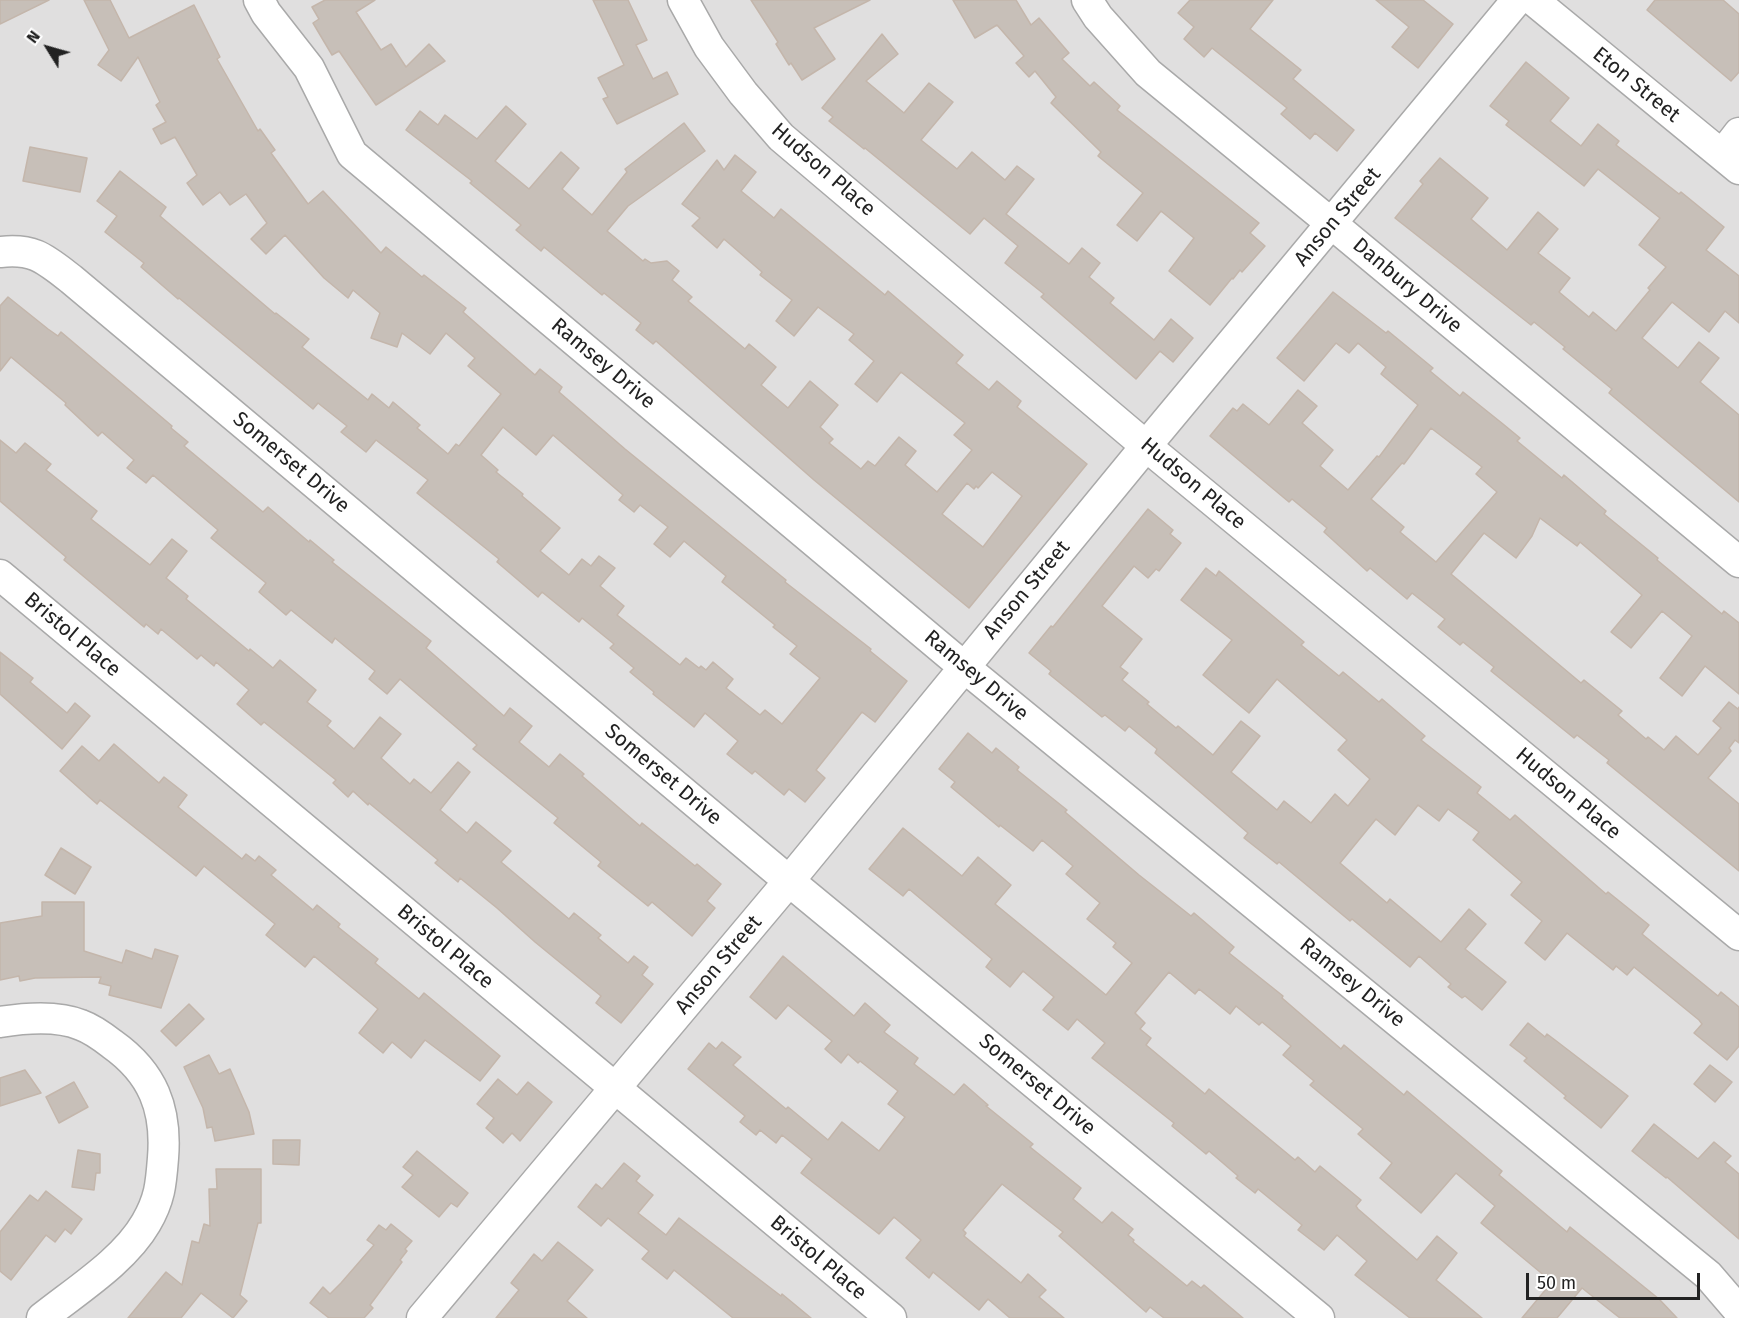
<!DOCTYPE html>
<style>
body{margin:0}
#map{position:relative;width:1739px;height:1318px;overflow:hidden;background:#f2efe9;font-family:"Fira Sans",sans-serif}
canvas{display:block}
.north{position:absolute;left:18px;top:18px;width:60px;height:60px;-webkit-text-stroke:4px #fff;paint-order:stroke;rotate:307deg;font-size:16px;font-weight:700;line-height:24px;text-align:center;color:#222}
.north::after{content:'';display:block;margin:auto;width:21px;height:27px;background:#222;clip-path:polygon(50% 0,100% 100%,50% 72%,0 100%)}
.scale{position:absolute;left:1526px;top:1273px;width:174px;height:27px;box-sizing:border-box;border:3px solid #222;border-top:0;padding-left:8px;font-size:18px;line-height:21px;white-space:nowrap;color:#222;-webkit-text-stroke:4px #fff;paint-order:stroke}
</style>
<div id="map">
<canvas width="1739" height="1318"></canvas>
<div class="north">N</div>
<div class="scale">50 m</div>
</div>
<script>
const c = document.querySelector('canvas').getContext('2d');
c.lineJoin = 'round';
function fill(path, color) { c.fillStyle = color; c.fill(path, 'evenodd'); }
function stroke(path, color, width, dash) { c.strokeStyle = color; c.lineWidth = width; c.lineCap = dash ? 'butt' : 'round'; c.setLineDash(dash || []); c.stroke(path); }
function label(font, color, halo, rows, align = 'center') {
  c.font = font + ' "Fira Sans",sans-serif'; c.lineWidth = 5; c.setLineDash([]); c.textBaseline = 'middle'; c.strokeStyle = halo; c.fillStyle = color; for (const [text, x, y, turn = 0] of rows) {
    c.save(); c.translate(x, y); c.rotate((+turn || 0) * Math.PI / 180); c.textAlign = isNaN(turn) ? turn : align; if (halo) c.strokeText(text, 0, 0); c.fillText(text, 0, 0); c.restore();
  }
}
const residential = new Path2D(`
 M0,0H1739V1318H0Z`);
const building = new Path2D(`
 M0,0H49L0,24Z
 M84,0H110L129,38L194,5L220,57L217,59L258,131L260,129L275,150L271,153L308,204L323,191L381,253L386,247L422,277L424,275L466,308L463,312L535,375L540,369L562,387L559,392L625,449L786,580L785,582L871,649L870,651L907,681L875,722L862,712L816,770L825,778L805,802L789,789L784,795L755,771L752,774L727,754L738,741L705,713L694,727L653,694L654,692L630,672L634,668L610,648L614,644L582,618L579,622L542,592L538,597L497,562L499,559L417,493L428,480L376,440L366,452L341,432L347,426L318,403L313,409L179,298L178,299L141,267L144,263L105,232L117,216L97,201L120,171L166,207L160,216L275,314L276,313L309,339L302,347L368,400L372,394L389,408L393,402L420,425L417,428L448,454L456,444L459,446L501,394L468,366L475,358L446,333L430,354L402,333L397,347L371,338L380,313L353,290L348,298L324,278L285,235L266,254L251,239L267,223L246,194L230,205L220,192L203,205L187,183L197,175L175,137L161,144L153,129L166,122L156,105L160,102L138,57L121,81L98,65L109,50ZM503,427L536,455L553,435L623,495L619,500L634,512L640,505L668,527L654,544L670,557L684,541L726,576L722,582L775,625L773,627L797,646L790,654L820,678L782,724L765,710L760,715L726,688L733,679L713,662L706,670L701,666L699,668L686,658L680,665L617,615L624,606L600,586L615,568L599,556L591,566L582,559L569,575L540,551L560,528L522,496L523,494L496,472L498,470L481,455Z
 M325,0H375L356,12L381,50L391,44L406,67L429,44L445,61L376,105L339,51L332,55L313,23L319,19L312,7Z
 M593,0H628L647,40L636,45L653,79L667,72L678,94L617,124L603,99L608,97L598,78L624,65Z
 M751,0H870L814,28L835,59L802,80L791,63L789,65L776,44L778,42Z
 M953,0H1016L1031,25L1039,18L1069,53L1062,59L1090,86L1094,82L1120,106L1117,110L1259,223L1250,233L1265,246L1242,272L1240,270L1233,279L1232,278L1210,305L1169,271L1194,238L1161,211L1137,241L1117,225L1143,193L1098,156L1101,152L1051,103L1056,97L1035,71L1029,77L1016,63L1024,56L997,25L975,38Z
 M1190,0H1273L1250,29L1301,70L1293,79L1354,130L1337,151L1315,133L1310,139L1281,114L1287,108L1212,48L1204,57L1184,39L1194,27L1178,13Z
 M1376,0H1423L1453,24L1418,68L1392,47L1409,27Z
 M1655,0H1723L1739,14V72L1731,81L1647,10Z
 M882,34L898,54L866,81L904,113L929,83L953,102L921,140L957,169L972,152L1005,180L1017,166L1034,179L1006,214L1069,264L1082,248L1100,263L1089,277L1114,298L1110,303L1154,340L1171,319L1193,338L1173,362L1160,351L1136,379L1041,297L1044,294L1005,263L1018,246L984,218L970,234L865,148L864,149L829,121L833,117L822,108Z
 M1526,62L1569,98L1550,121L1581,146L1598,124L1619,141L1616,145L1679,194L1681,192L1724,227L1706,250L1739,276V323L1725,311L1709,332L1672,302L1642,338L1678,368L1699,342L1719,358L1700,382L1739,415V502L1609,393L1612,389L1563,349L1565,347L1534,322L1531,325L1395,218L1423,184L1420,181L1440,158L1488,198L1471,219L1507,250L1538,212L1558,229L1538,253L1570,278L1559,292L1589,317L1593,312L1616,331L1650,290L1648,288L1666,267L1639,245L1660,218L1598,169L1584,186L1506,125L1509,121L1490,106Z
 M506,106L526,124L495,161L529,189L561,152L579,168L562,189L592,215L627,172L625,169L684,123L705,151L628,206L607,231L643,261L645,259L651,263L667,261L679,271L672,280L692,297L688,301L745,349L749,344L776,367L761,385L788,408L810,381L838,405L820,427L833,439L829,443L861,469L868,461L875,466L899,437L916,451L905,465L937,492L972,450L954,435L965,423L901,372L877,402L855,384L874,361L849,340L854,334L818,307L794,336L776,321L792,300L760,275L762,272L724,239L717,248L692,226L700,218L682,204L717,160L724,170L735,155L756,172L741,191L774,218L781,209L885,295L888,291L963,355L956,363L989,390L997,381L1021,401L1017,407L1087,464L969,608L814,480L656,341L653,344L636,330L641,323L604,293L602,295L544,247L541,251L516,230L521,225L470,183L472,181L406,130L420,111L438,125L445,115L477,139ZM992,472L1022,496L983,547L942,514L967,483L974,489L976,486L978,488Z
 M30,147L87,158L80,192L23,181Z
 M1333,292L1386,333L1388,331L1433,368L1430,371L1460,396L1463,392L1503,424L1520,438L1517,441L1562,478L1564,475L1606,511L1604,514L1658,558L1657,560L1722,614L1724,611L1739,623V694L1705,666L1682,696L1660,678L1692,636L1662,611L1631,648L1611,632L1642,595L1580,542L1577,546L1540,518L1532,536L1516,558L1484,533L1451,574L1581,683L1584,680L1622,711L1618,715L1646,739L1648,737L1664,750L1676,736L1698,755L1721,728L1713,721L1729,702L1738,709L1739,707V743L1735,740L1729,748L1731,751L1708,778L1739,804V871L1607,763L1609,760L1577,735L1574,738L1491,671L1494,667L1463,642L1460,645L1438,627L1445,619L1412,593L1407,599L1370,568L1367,571L1324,532L1327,528L1292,499L1289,502L1210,436L1233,408L1237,411L1243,404L1269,425L1298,390L1317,406L1302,423L1333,450L1320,466L1348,490L1377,456L1379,457L1418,405L1381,374L1386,367L1358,343L1349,353L1336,343L1304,381L1277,358ZM1431,428L1482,467L1476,474L1497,492L1436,562L1400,532L1404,527L1371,499L1402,463L1404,464Z
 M8,297L48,329L58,336L61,332L172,426L171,428L188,442L184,446L263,512L268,507L309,542L310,540L334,560L332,562L431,641L426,648L504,716L510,708L532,726L519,742L549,767L560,754L584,774L582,776L640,826L642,823L695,866L697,864L721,884L707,901L715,908L692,936L652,902L648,906L598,866L601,862L554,823L558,818L473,749L477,745L400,679L387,694L369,679L375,671L347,648L335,638L332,643L291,610L286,615L259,592L266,583L211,538L218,530L153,475L146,483L127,468L134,460L102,432L98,436L65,405L66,403L11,357L0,371V306Z
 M0,440L16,453L25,443L51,464L46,470L97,511L91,519L150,565L172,539L187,551L166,578L188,596L186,599L249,651L250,649L273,668L280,660L316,690L307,702L331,721L327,726L354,749L380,717L401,734L381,758L410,784L414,779L431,793L458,762L470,772L440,810L467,833L476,822L511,851L501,862L569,919L574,913L601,935L598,938L628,963L634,956L648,967L642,975L653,984L621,1023L596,1003L601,996L535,942L497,908L460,878L458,882L435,863L438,860L369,803L368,805L353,791L348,797L333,783L336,780L264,722L261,725L237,704L249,690L216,662L214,666L201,655L197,659L161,629L158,634L146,624L144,627L64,560L66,557L0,501Z
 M1148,509L1173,530L1170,534L1181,543L1159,571L1156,569L1148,578L1134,566L1102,606L1142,639L1120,667L1128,673L1122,680L1149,702L1147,704L1176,728L1178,726L1213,755L1241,721L1260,736L1231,772L1277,810L1284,801L1311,823L1335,794L1348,806L1370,779L1338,750L1347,740L1277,679L1249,713L1203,675L1232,640L1181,600L1206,568L1216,576L1219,571L1304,642L1301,645L1339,676L1343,672L1379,702L1382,699L1425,736L1421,740L1481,787L1477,793L1510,820L1515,815L1606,894L1608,892L1649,925L1642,934L1718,996L1721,992L1739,1007V1046L1727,1060L1694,1033L1702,1024L1699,1020L1634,967L1627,975L1616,966L1613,970L1567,933L1545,960L1525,943L1542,921L1511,895L1522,882L1473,840L1479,832L1448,809L1439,821L1418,805L1395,835L1376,819L1340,863L1387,903L1390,899L1441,942L1469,909L1486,924L1465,949L1506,982L1482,1010L1465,996L1462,998L1448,987L1451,984L1419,956L1410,967L1352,919L1350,921L1291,872L1279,862L1277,864L1244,838L1248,833L1155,753L1157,749L1129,726L1125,731L1105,715L1102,717L1049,674L1051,671L1029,653L1051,626L1053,627Z
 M0,652L33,678L30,682L67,713L75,703L90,716L62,749L0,694Z
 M968,733L992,753L996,748L1019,767L1017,770L1067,810L1065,812L1139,875L1191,916L1194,913L1234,947L1229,953L1283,996L1282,998L1341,1049L1344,1045L1404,1095L1407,1091L1502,1171L1499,1175L1567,1232L1570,1227L1659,1299L1677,1318H1620L1582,1288L1557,1318H1522L1552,1282L1481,1223L1495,1206L1456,1173L1421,1213L1380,1178L1392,1163L1358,1134L1363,1129L1310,1085L1314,1081L1283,1055L1291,1046L1262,1022L1259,1025L1236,1006L1230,1014L1199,989L1195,994L1169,972L1135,1013L1145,1023L1140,1029L1151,1038L1146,1045L1205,1094L1209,1089L1295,1160L1298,1157L1315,1172L1320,1166L1361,1200L1356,1206L1358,1209L1417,1260L1437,1236L1457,1253L1436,1280L1482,1318H1410L1355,1275L1367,1261L1337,1235L1324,1250L1298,1230L1302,1225L1258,1189L1255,1193L1236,1178L1238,1176L1209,1151L1206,1154L1172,1126L1174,1123L1092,1058L1105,1043L1077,1019L1068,1030L1043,1010L1054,997L1023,971L1010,987L986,967L992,959L909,889L903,896L869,869L903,828L962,876L978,857L1011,885L995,904L1106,995L1132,963L1113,947L1116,943L1087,919L1100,903L1066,874L1073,866L1042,840L1033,851L1000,825L999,827L951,787L955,782L939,769Z
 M114,744L159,783L164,777L187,795L178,807L242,859L246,854L255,861L259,856L276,870L271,875L313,910L317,905L340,924L338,927L378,959L375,963L419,999L424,993L500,1056L480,1081L425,1040L411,1058L392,1042L383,1053L359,1033L378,1009L314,956L305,967L266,935L275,924L204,866L196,876L100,800L97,804L60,771L82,746L99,761Z
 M61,848L91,867L75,894L45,875Z
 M42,902H84V951L122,963L126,950L152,959L155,949L178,956L161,1008L109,995L111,986L99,983L101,977L35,978L20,981L19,976L0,980V923L42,916Z
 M783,956L854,1016L865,1003L890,1025L884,1032L918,1058L914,1064L954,1095L964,1084L988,1105L986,1106L1033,1144L1030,1147L1081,1188L1073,1199L1102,1223L1112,1212L1133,1229L1128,1235L1134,1240L1133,1242L1187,1286L1192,1281L1201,1288L1204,1285L1243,1318H1164L1150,1307L1146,1312L1059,1236L1063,1232L1002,1184L963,1230L966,1233L964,1236L1021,1283L1028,1274L1046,1290L1039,1297L1064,1318H1010L988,1299L979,1310L933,1272L929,1278L906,1258L921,1240L894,1217L879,1234L801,1173L812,1159L782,1135L776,1143L760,1130L756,1135L740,1122L745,1116L688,1069L709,1043L716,1049L722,1042L741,1057L733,1065L786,1109L788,1107L828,1140L842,1122L879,1151L905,1117L888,1104L898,1091L860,1061L858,1063L848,1054L841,1063L825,1049L832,1041L788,1005L776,1019L750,997Z
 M189,1004L204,1019L176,1046L161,1031Z
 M1528,1023L1545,1037L1547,1034L1555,1040L1628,1096L1601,1128L1564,1098L1566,1096L1524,1061L1527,1058L1510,1045Z
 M209,1055L219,1074L230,1069L249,1112L254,1134L215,1141L212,1127L207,1128L203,1108L184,1067Z
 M1710,1065L1732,1082L1715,1102L1694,1084Z
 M25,1070L41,1093L0,1106V1078Z
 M498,1079L517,1095L528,1082L552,1102L520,1141L512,1133L503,1143L486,1128L494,1118L477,1104Z
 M74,1082L88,1107L59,1123L46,1097Z
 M1654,1124L1698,1159L1714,1142L1731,1156L1725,1162L1739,1174V1239L1667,1177L1666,1178L1632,1151Z
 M273,1140H300L299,1165L273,1164Z
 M78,1150L100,1154V1173H96L94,1190L72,1187Z
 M417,1151L468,1193L457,1207L451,1203L439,1217L402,1187L413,1175L403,1167Z
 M624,1163L640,1176L636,1181L653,1195L638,1213L666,1235L679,1218L781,1296L782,1294L811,1318H733L674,1270L667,1279L642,1259L649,1251L608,1218L601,1226L578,1207L596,1184L602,1189Z
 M216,1169H261V1223H258L240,1295L247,1301L233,1318L201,1293L181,1318H128L166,1272L182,1285L192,1241L199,1243L204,1224L210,1226L209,1189H217Z
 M46,1191L82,1219L71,1234L65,1229L55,1242L46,1235L11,1280L0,1271V1232L30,1195L38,1201Z
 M391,1224L412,1241L405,1249L407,1251L400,1260L402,1262L370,1305L373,1308L364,1318H329L310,1303L323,1287L330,1294L341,1283L374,1245L367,1240L379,1225L386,1230Z
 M558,1242L593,1270L567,1301L587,1318H496L519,1290L511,1283L534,1254L542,1261Z`);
const minor = new Path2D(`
 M259,0L266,13L309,68L352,154L964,667L1708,1275L1739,1311
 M683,0L709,47L743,93L781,137L1146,446L1739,935
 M1087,0L1098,17L1148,73L1332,224L1739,562
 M1533,0L1739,169
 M1722,155L1739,133
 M0,252C34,248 45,259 71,279L789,881L1319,1318
 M0,575L891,1318
 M0,1022C25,1018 57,1015 81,1025C92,1029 103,1037 112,1044C153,1073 167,1109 163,1158C161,1184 160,1199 146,1223C124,1261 77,1290 42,1318
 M422,1318L789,881L1146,446L1517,0`);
const streetNames = [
 ["Eton Street",1636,85,39],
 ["Hudson Place",823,170,41],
 ["Anson Street",1338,217,-50],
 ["Danbury Drive",1407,286,40],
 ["Ramsey Drive",603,364,40],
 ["Somerset Drive",291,463,40],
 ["Hudson Place",1193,484,40],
 ["Anson Street",1027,590,-50],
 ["Bristol Place",72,635,40],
 ["Ramsey Drive",976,676,40],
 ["Somerset Drive",663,775,40],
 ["Hudson Place",1568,794,40],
 ["Bristol Place",445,947,40],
 ["Anson Street",719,965,-50],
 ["Ramsey Drive",1352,983,39],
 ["Somerset Drive",1037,1085,40],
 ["Bristol Place",818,1258,40]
];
fill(residential, '#e0dfdf');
fill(building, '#c7bfb8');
stroke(building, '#c4b6ab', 1.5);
stroke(minor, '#a9a9a9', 33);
stroke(minor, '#fff', 30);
label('21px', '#222', '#fff', streetNames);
</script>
